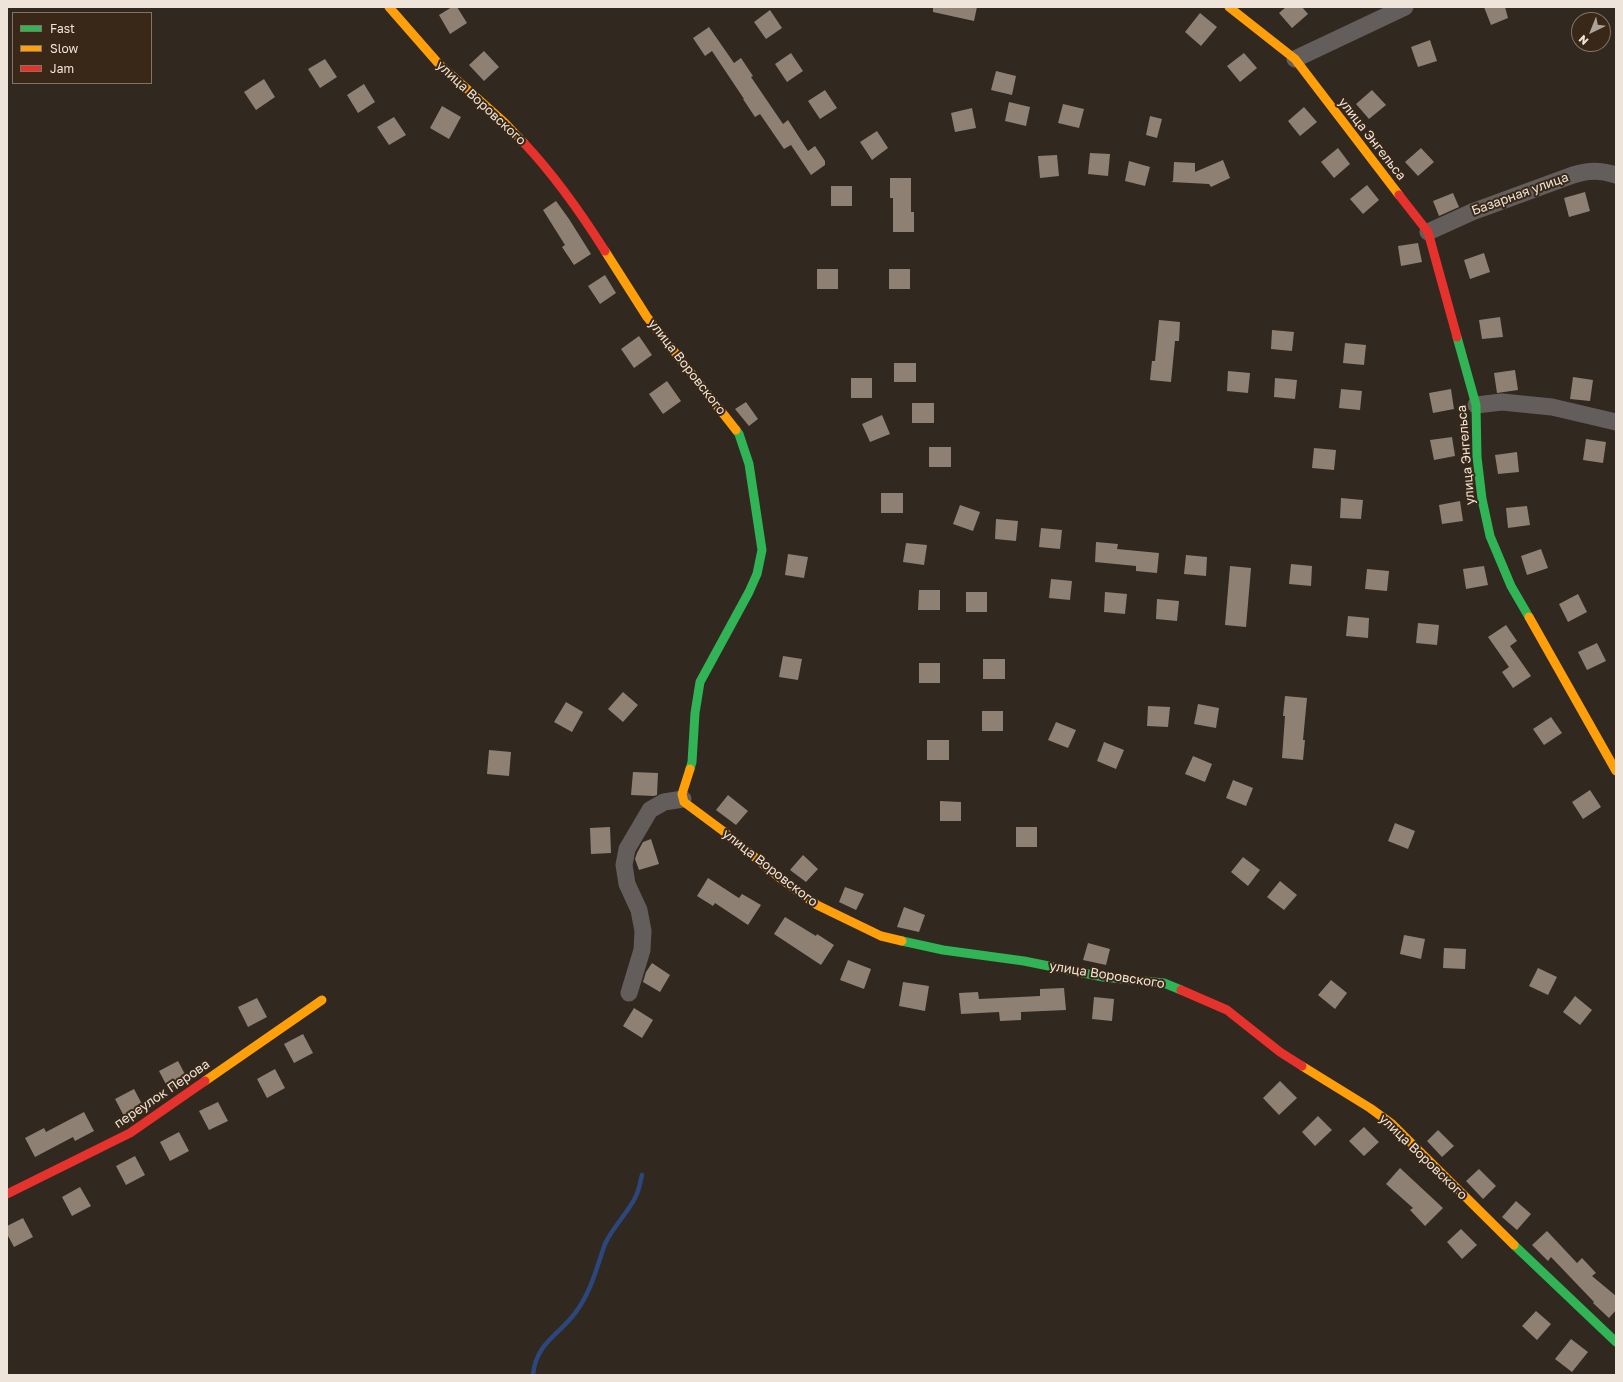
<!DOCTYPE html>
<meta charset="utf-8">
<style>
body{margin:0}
#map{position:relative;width:1623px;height:1382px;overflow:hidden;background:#312820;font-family:"Golos Text",sans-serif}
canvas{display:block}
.frame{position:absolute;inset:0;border:8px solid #efe4d9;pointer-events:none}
.legend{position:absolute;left:12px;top:12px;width:140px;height:72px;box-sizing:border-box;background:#392818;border:1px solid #827365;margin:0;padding:5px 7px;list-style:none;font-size:12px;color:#efe4d9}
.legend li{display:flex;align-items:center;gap:8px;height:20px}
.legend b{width:20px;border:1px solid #827365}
.north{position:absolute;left:1571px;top:12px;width:40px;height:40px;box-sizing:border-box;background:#392818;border:1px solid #827365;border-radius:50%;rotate:223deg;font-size:11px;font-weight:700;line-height:16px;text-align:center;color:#efe4d9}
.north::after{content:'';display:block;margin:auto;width:14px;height:18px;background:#aca298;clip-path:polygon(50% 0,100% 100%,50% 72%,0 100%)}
</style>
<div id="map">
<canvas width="1623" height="1382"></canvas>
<div class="frame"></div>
<ul class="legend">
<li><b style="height:5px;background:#30b455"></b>Fast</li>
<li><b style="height:5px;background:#ff9f0a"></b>Slow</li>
<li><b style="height:5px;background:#e5322d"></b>Jam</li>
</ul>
<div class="north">N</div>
</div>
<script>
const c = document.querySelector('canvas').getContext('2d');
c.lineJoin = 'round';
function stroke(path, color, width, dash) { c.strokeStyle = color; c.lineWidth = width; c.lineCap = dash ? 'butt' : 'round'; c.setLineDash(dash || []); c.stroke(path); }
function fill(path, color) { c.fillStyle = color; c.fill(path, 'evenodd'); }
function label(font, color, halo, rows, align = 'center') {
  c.font = font + ' "Golos Text",sans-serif'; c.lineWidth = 4; c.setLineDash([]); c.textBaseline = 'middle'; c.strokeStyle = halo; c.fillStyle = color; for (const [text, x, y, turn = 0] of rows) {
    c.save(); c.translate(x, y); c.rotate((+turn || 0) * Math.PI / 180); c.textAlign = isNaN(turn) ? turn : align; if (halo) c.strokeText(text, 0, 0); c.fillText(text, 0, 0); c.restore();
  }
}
const stream = new Path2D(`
 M533,1375C536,1341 562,1334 578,1309C592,1289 597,1266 605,1244C612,1228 627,1214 635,1198C639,1191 640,1182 642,1175`);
const building = new Path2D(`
 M452,7H457L467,23L450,34L439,15Z
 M933,7H977L974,21L933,12Z
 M1286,7H1302L1308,14L1292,28L1279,13Z
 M1484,7H1505L1508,18L1491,25Z
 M770,10L782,28L766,39L754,22Z
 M1200,13L1217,27L1201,46L1185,32Z
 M709,27L734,63L741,58L753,76L751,77L783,124L788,120L808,151L815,146L825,161V165L811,175L791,145L784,149L760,114L755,117L743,99H744L712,51L705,56L693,38Z
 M1430,40L1437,61L1418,67L1411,47Z
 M484,51L499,67L484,81L469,65Z
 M791,53L803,71L787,82L775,64Z
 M1244,53L1257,68L1240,82L1227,66Z
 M325,59L337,77L320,88L308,69Z
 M996,71L1016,76L1012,95L991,90Z
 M264,79L275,97L256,110L244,92Z
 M364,84L375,102L358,113L347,95Z
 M825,90L837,108L820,119L808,101Z
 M1372,90L1386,105L1369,119L1356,104Z
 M1009,102L1030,107L1026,126L1005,121Z
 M1063,104L1084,109L1079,128L1058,123Z
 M442,106L461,117L449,139L430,128Z
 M1304,107L1317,122L1300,136L1288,121Z
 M972,108L976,128L955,132L951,113Z
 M1150,116L1162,119L1157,138L1146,135Z
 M394,117L406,135L389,145L377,127Z
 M877,131L888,148L872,160L860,142Z
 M1338,148L1350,164L1334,178L1321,162Z
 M1421,148L1434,162L1418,176L1405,162Z
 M1090,153L1110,154L1108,176L1088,174Z
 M1057,155L1059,176L1040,178L1038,156Z
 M1223,160L1230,178L1211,187L1209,184L1171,182L1173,181L1174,162L1195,163V172Z
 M1129,161L1150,167L1145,186L1125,181Z
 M890,178H911V212H914V232H893V198H890Z
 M1367,185L1379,200L1363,214L1350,199Z
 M831,186H852V206H831Z
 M1585,192L1590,211L1569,217L1564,198Z
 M1453,193L1459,207L1439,216L1433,201Z
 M556,201L569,219L591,254L574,265L562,247L565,245L543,210Z
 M1418,243L1422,262L1401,266L1398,246Z
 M1484,253L1490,272L1470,279L1464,260Z
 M817,269H838V289H817Z
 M889,269H910V289H889Z
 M605,275L616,293L600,304L588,286Z
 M1500,317L1503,337L1482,339L1479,320Z
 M1159,320L1180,322L1179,341H1175L1171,382L1150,380L1152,361H1155Z
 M1272,330L1294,332L1292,351L1271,349Z
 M639,336L652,355L634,368L621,349Z
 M1345,343L1366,345L1364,365L1343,363Z
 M894,363H916V382H894Z
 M1515,370L1518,390L1497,393L1494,373Z
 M1228,371L1250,373L1248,393L1227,391Z
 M1573,377L1593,380L1590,401L1570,399Z
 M851,378H872V398H851Z
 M1275,378L1297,380L1295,399L1274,397Z
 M667,381L681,401L663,414L649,394Z
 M1341,389L1362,391L1360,410L1339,408Z
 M1451,389L1454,409L1433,413L1429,393Z
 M746,402L758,419L749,426L735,409Z
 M912,403H934V423H912Z
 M882,415L890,434L870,442L862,424Z
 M1452,437L1455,456L1434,460L1430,440Z
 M1586,439L1606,442L1603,463L1583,460Z
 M929,447H951V467H929Z
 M1314,448L1336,450L1334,470L1312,468Z
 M1517,452L1519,472L1498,474L1495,455Z
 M881,493H903V513H881Z
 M1341,498L1363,500L1361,519L1340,518Z
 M1460,501L1463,521L1442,524L1439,505Z
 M960,505L980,512L973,531L953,524Z
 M1527,506L1530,525L1508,528L1506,508Z
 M996,519L1018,521L1016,541L995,539Z
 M1041,528L1062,530L1060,549L1039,547Z
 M1096,542L1118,544L1117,549L1159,553L1157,573L1136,571V566L1095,562Z
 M906,543L927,545L924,565L903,562Z
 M1541,549L1548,568L1527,575L1521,556Z
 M788,554L808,557L804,578L785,575Z
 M1186,555L1207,557L1206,576L1184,574Z
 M1291,564L1312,566L1311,586L1289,584Z
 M1230,566L1251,568L1246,627L1225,625Z
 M1484,566L1488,585L1466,589L1463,569Z
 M1367,569L1389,571L1387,591L1365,589Z
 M1051,579L1072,581L1070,600L1049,598Z
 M919,590H940V610H918Z
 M966,592H987V612H966Z
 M1105,592L1127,594L1125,614L1104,612Z
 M1578,594L1587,612L1568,622L1559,604Z
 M1157,599L1179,601L1177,621L1156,619Z
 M1348,616L1369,618L1368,638L1346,636Z
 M1418,623L1439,625L1437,645L1416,643Z
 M1506,625L1517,641L1510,646L1531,676L1513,688L1502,672L1509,667L1488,637Z
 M1597,643L1606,661L1587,670L1578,652Z
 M783,656L802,659L798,680L779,677Z
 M983,659H1005V679H983Z
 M919,663H940V683H919Z
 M623,692L638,705L623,722L608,709Z
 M1285,696L1307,698L1303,740H1305L1303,760L1282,758L1285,716H1283Z
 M566,702L583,712L572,732L554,722Z
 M1198,704L1219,708L1216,728L1194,724Z
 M1148,706L1170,707L1168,727L1147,726Z
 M982,711H1003V731H982Z
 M1551,717L1562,733L1544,745L1533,729Z
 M1056,722L1076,730L1068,748L1048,740Z
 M927,740H949V760H927Z
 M1104,742L1124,750L1116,769L1097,761Z
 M489,750L511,752L509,776L487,774Z
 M1193,756L1212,764L1205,782L1185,774Z
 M633,772L658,773L657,795L654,796L631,795Z
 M1233,780L1253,788L1246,806L1226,798Z
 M1590,790L1601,807L1583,819L1572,802Z
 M728,795L748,811L736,825L716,810Z
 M940,801L961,802V821H940Z
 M1395,823L1415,831L1408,849L1388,841Z
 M610,827L611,853L591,854L590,828Z
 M1016,827H1037V847H1016Z
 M651,839L659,864L639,870L635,859L637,853L643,842Z
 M803,855L818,869L806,882L790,870Z
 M1243,857L1260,870L1248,886L1231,872Z
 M708,878L739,898L742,894L761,905L748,925L715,903L713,906L697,896Z
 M1280,881L1297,895L1284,910L1267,897Z
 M845,887L864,894L856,910L839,902Z
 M904,907L925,915L919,932L897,927Z
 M785,917L816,936L817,934L834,945L821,965L774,934Z
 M1404,935L1425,939L1421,959L1400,954Z
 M1088,943L1110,949L1106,965L1083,960Z
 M1444,948L1466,949L1465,969L1443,968Z
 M848,960L871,969L864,989L840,980Z
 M652,963L670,975L660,992L643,982L646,972Z
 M1538,968L1557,977L1548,995L1529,986Z
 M1331,980L1347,993L1335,1009L1318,995Z
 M903,982L929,986L925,1011L899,1006Z
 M1064,988L1066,1010L1021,1012V1020L1000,1021L999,1012L961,1014L959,993L978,992L979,999L1040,996V989Z
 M1575,996L1592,1010L1580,1025L1563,1012Z
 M1094,997L1114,999L1112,1021L1092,1019Z
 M257,998L267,1017L248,1027L238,1007Z
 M634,1008L653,1020L642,1038L623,1026Z
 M303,1034L313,1053L294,1063L284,1044Z
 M178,1061L187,1078L169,1090L159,1071Z
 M275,1069L285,1088L267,1098L257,1079Z
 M1280,1081L1297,1098L1279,1115L1263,1098Z
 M134,1089L144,1108L125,1118L115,1099Z
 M218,1102L228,1121L209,1130L199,1111Z
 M84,1112L94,1131L75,1141L73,1137L35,1157L25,1138L44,1128L46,1132Z
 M1318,1116L1332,1130L1315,1146L1302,1132Z
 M1364,1127L1379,1142L1364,1156L1349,1141Z
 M1438,1130L1454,1146L1442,1157L1427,1141Z
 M179,1132L189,1151L170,1161L160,1142Z
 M135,1156L145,1175L126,1185L116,1166Z
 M1400,1168L1443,1208L1425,1226L1410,1210L1413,1208L1386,1184Z
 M1479,1169L1496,1186L1483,1199L1466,1181Z
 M80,1187L91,1206L72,1216L62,1197Z
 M1516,1201L1531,1214L1517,1230L1502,1217Z
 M23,1218L33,1237L14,1247L7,1234V1226Z
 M1461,1229L1477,1245L1462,1259L1447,1242Z
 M1547,1231L1577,1263L1582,1258L1596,1273L1592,1276L1616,1296V1310L1609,1318L1593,1303L1594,1302L1551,1257L1548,1261L1532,1245Z
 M1536,1311L1551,1324L1537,1340L1522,1326Z
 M1571,1339L1588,1352L1572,1372L1555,1359Z`);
const street = new Path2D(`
 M1295,59L1405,7
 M1428,232L1472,212L1573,175C1590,170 1599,170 1616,175
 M1476,405L1502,402L1552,407L1616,422
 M629,993L642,950L643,931L639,910L627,884L624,865L627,849L650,810L664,802L683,799`);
const fast = new Path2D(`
 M1457,337L1476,405L1477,457L1482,499L1490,536L1511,586L1529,617
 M690,769L692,762L695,713L700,682L749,592L757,574L762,550L749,464L739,434L736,430
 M902,941L943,950L1024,961L1103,977L1164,983L1181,990
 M1514,1245L1616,1342`);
const slow = new Path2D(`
 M389,7L438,63L504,122L524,143
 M1229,7L1295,59L1399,195
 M605,251L647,317L736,430
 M1529,617L1616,771
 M690,769L682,794L684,802L723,831L780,878L817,905L881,936L902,941
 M1302,1066L1370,1108L1392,1124L1514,1245
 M205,1081L322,1000`);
const jam = new Path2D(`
 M524,143C555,176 581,213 605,251
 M1399,195L1428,232L1457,337
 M1181,990L1227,1010L1280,1052L1302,1066
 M7,1194L130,1133L205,1081`);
const streetNames = [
 ["улица Воровского",481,103,43],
 ["улица Энгельса",1372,139,52],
 ["Базарная улица",1520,194,-20],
 ["улица Воровского",687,367,52],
 ["улица Энгельса",1466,455,-95],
 ["улица Воровского",770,868,38],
 ["улица Воровского",1107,975,9],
 ["переулок Перова",162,1094,-34],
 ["улица Воровского",1423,1157,44]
];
stroke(stream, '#2c477b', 4.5);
fill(building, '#8e8174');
stroke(street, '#635e5b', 17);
stroke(fast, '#30b455', 9);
stroke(slow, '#ff9f0a', 9);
stroke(jam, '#e5322d', 9);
label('13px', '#efe4d9', '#392818', streetNames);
</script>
